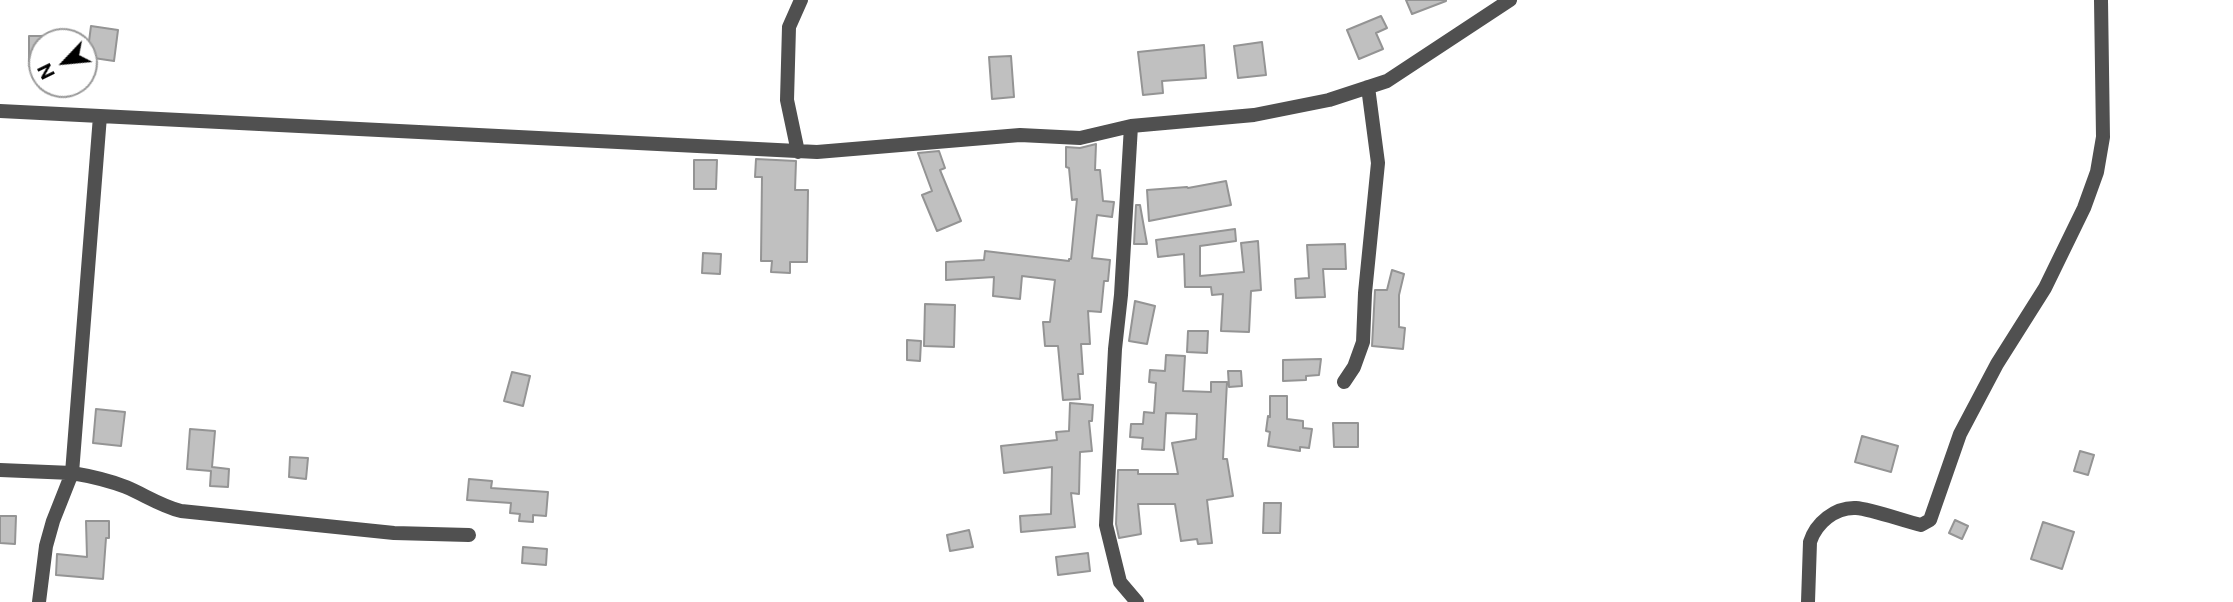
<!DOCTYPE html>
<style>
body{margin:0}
#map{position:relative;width:2233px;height:602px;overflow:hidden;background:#fff;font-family:"Public Sans",sans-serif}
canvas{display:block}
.north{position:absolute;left:28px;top:28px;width:70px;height:70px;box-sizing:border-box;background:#fff;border:2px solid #999;border-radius:50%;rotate:244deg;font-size:19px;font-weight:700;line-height:28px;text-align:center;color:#000}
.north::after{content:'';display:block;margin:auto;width:24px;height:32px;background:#000;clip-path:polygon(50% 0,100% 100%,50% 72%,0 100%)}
</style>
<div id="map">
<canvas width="2233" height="602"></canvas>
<div class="north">N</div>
</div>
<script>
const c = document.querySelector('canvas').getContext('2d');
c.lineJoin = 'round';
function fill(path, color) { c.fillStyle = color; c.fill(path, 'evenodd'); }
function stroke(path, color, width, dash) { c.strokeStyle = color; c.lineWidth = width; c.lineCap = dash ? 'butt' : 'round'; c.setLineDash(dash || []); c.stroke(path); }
const building = new Path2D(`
 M1406,0H1446V1L1412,14Z
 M1381,16L1387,28L1376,33L1383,49L1359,59L1347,30Z
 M91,26L118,30L114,61L87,57Z
 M29,36H42V61H29Z
 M1262,42L1266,75L1238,78L1234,46Z
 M1204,45L1206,78L1162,81L1163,93L1143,95L1138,52Z
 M1011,56L1014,97L992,99L989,57Z
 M1096,144L1095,170H1100L1103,201L1114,202L1112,217L1097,215L1092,258L1110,260L1108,281H1104L1101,312L1088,311L1090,344H1081L1083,374H1078L1080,399L1063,400L1058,346H1045L1043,322H1050L1055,280L1022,276L1020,299L993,296L994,277L946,280V262L984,260L985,251L1069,261V259H1071L1077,199L1072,200L1069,168L1066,167V147L1080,148Z
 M939,151L945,168L940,170L961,221L937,231L922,195L932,191L918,153Z
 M756,159L796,161L795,190H808L807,262H790V273L771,272L772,261H761L762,177H755Z
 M694,160H717L716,189H694Z
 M1226,181L1231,205L1149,221L1147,190L1187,187L1188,188Z
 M1136,205H1140L1147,244H1134Z
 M1235,229L1236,241L1200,246V276L1244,272L1241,243L1258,241L1261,290L1251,291L1249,332L1221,331L1223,294L1212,295L1211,287H1185L1184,254L1158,257L1156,240Z
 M1345,244L1346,269H1323L1325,297L1296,298L1295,279L1309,278L1307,245Z
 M703,253L721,254L720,274L702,273Z
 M1392,270L1404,274L1399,295V327L1405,328L1403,349L1372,346L1375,290H1387Z
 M1135,301L1155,306L1147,344L1129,341Z
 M925,304L955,305L954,347L924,346Z
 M1188,331H1208L1207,353L1187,352Z
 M907,340L921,341L920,361L907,360Z
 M1166,355L1185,356L1183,391L1211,392V382H1227L1223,459H1227L1233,496L1207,500L1212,543L1198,544L1197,539L1181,541L1175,504H1138L1141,534L1119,538L1116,524L1118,470H1138V474H1178L1172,443L1196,439L1197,414L1166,413L1164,450L1142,449L1143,438L1130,437L1131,424H1143L1144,412L1154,413L1156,383L1149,382L1150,370L1165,371Z
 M1321,359L1319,375L1306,376V380L1283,381V360Z
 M1228,371H1241L1242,386L1229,387Z
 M512,372L530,376L523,406L504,401Z
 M1270,396H1287V419L1303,421V428L1312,429L1309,448L1300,447V451L1268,446L1270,432L1266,431L1268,416L1270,417Z
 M1070,403L1093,405L1092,421H1089L1092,451L1080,452L1079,494L1071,493L1075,527L1021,532L1020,516L1051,514L1052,467L1004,473L1001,446L1057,440L1056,432L1069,431Z
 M96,409L125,412L121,446L93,443Z
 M1333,423H1358V447H1334Z
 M190,429L215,431L212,467L229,469L228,487L210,486L211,471L187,469Z
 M1862,436L1898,446L1891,472L1855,462Z
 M2080,451L2094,455L2088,475L2074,471Z
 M290,457L308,458L306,479L289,477Z
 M469,479L492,481L491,488L548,492L546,516L533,515V522L519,521L520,514L510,513L511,503L467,500Z
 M1264,503H1281L1280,533H1263Z
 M0,516H16L15,544L0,543Z
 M1955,520L1968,526L1962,539L1949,533Z
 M86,521H109V538H106L103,579L56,575L57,554L87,557Z
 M2043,522L2074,532L2062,569L2031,559Z
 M969,530L973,547L950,551L947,535Z
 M523,547L547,549L546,565L522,563Z
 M1088,553L1090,571L1058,575L1056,557Z`);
const street = new Path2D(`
 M0,111L100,116L72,473L0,470
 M100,116L817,152L1020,135L1080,138L1131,126
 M798,152L787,100L789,27L801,0
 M1344,382L1354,367L1363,342L1365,293L1378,163L1368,87
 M39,602L46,546L53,521L72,473C90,476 108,480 126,487C145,495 161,506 181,511L394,533L469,535
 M1137,602L1120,582L1106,525L1115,349L1121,295L1131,126L1254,115L1329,100L1387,81L1510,0
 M1808,602L1810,542C1816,523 1835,507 1856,508C1871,509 1904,521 1921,525L1930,520L1960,434L1997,364L2045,288L2084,208L2097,172L2103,137L2101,0`);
fill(building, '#c0c0c0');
stroke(building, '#949494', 2);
stroke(street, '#505050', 14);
</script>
